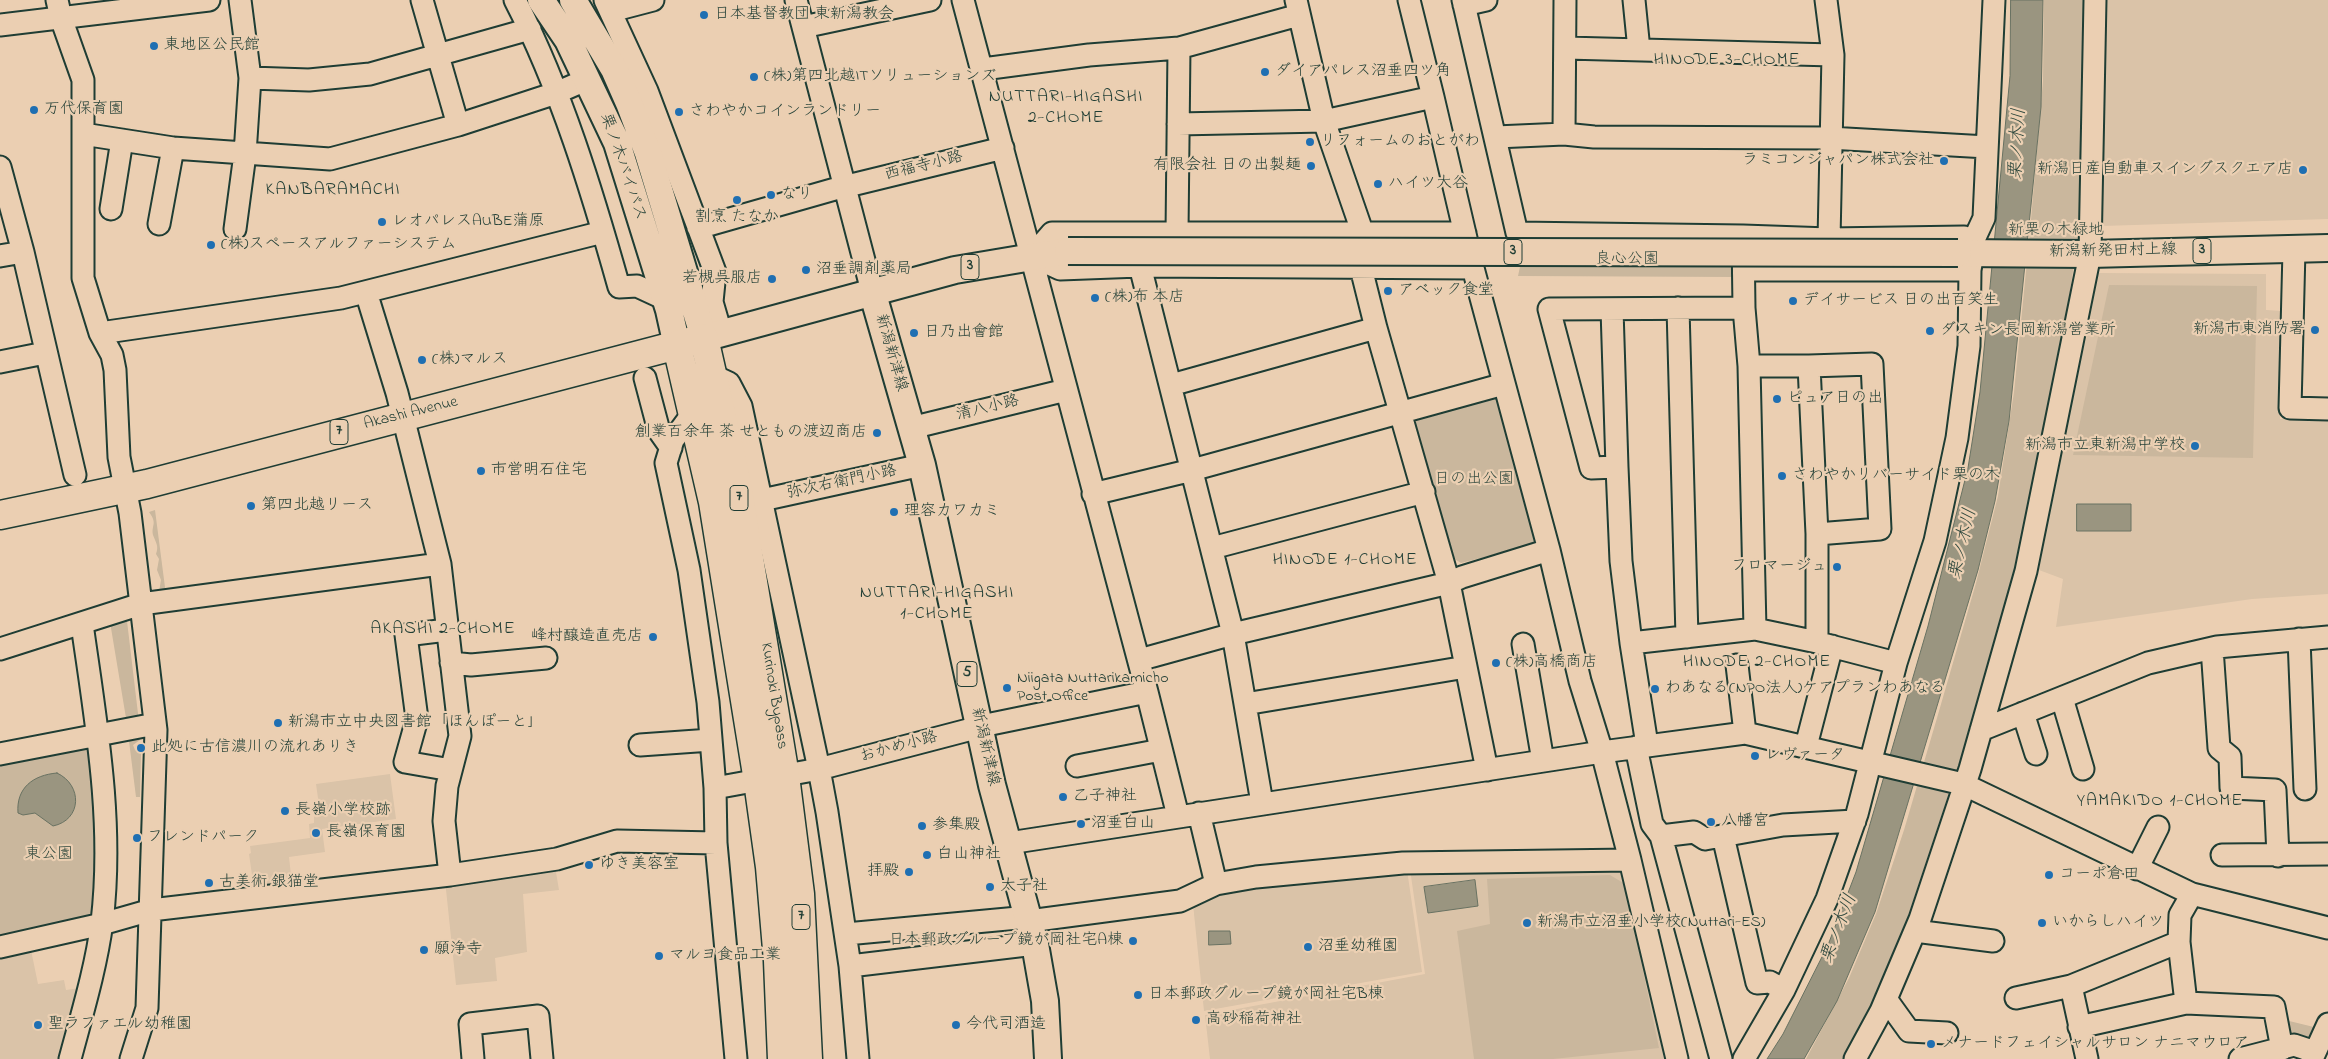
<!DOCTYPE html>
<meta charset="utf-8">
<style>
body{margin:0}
canvas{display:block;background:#ebcfb2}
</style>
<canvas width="2328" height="1059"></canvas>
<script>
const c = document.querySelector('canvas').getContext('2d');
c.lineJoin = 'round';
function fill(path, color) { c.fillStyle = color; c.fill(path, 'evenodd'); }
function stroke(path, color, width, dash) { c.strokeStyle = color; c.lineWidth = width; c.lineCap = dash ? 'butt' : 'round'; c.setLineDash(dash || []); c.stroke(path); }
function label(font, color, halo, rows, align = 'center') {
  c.font = font + ' "Indie Flower","Klee One",sans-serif'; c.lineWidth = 4.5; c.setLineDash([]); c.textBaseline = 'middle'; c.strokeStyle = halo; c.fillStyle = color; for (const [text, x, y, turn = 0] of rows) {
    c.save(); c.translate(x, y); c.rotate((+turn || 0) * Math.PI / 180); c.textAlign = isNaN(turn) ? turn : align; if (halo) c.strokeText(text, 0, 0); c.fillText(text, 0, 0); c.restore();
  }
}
const built = new Path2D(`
 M2091,0H2328V219L2102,226Z
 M2098,273L2266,274V310L2282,311L2280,419L2328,420V594L2252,599L2056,627L2063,579L2039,570L2073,383L2087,336Z
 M390,774L396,819L322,829L325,852L289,857L292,884L254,889L249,854L251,853L250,846L310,838L309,824L314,823V813L320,812L316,784Z
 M555,866L559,890L523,894L527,952L495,958L497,981L456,985L445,880Z
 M1615,866L1625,873L1664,1059H1210L1205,1015L1425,974L1410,869Z
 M1407,870L1422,972L1204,1011L1193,904L1220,891Z
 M31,950L38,984L64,980L66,990L86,987L66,1059H0V955Z`);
const green = new Path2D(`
 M2044,0H2089L2081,151L2083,235L2073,271L2059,366L2023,562L1918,906L1850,1059H1806L1849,978L1876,914L1904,830L1937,718L1976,583L1998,496L2014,392L2030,231L2043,81Z
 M1525,243L1735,264V277L1518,276Z
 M2109,285L2257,286L2253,458L2073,455Z
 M1499,391L1536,544L1461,563L1445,553L1411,412Z
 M155,510L166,595L159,592L161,580L157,570L159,559L156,554C159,546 156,543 153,535C151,525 158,524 149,512Z
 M124,618L127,621L139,722L127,724L110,622Z
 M139,731L140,740L133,745L135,750L141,753L140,797H136L128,733Z
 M87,744L94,748L96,912L89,921L0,938V761Z
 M1610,875L1625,884L1659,1048L1553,1059H1474L1457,931L1490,924L1487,879Z
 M2281,1019L2322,1029L2315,1043L2290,1040Z`);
const water = new Path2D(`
 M2011,0H2043L2041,107L2009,421L1995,501L1978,570L1875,912L1837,1001L1804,1059H1767L1783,1034L1828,945L1856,872L1928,626L1968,468L1980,392L2010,76Z
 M2077,504H2131V531H2077Z
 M57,773C83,785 82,820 53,826L35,813L23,815L18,813C16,788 33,775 57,773Z
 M1475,880L1478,906L1428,913L1424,887Z
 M1209,931H1230L1231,944L1209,945Z`);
const minor = new Path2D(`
 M57,0L61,18L83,80V278L100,333L112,355L115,370L119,457L130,513L156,730L147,1008L131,1059
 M422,0L458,125
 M515,0C561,89 592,191 619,287L637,286L665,299
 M605,0L647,91L715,272L712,302L721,333
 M796,0L872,291
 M963,0L1147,692L1178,816
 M1296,0L1324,121L1363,234L1361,268L1376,328L1449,583L1487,770
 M1409,0L1433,97
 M1463,0L1517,233L1743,236
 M1634,0L1639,50
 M1826,0L1833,55L1829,239
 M1464,5L1486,0
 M611,11L653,0
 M0,25L209,0
 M803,27L930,0
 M1566,48L1833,55
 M983,69L1089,55L1179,48
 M250,78L309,80L370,74L530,29
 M1178,124L1324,121L1433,97L1473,268L1549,550L1580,681L1602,752L1630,860
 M83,134L173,148L330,159L458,125L556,93L588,79
 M1564,134L1565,0
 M1496,137L1564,134L1594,137L1829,138L1987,147
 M0,167L23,252L75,475
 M111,209L122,140
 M159,224L173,148
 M698,228L835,189L1003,148
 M235,229L245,154L250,78L240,0
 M1177,233L1179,48L1299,15
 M1465,233H1052L1032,256L1060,269L1140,266L1473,268
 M2294,250L2290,408L2328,409
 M0,256L23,252
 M1140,266L1233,634L1262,803
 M1744,270H1970
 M366,292L397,393L440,564L460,736L447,786L444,821L450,875
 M1678,308L1687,637
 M1744,308L1743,236L1829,239L1964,237L1971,246
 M1612,309L1617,467
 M100,333L341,298L603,232
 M0,362L45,353
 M1749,366H1809
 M714,376L729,383L741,406L819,769L991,724L1147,692
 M645,378L659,431L671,448
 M1171,385L1376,328
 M693,413L673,440L666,463L689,570L708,702L715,788L716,843L736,1059
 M911,428L1066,390
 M1093,494L1192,470L1504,384
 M762,500L922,465
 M1212,548L1424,492
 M447,630L406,635L417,719L405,762L451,770
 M2299,639L2305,789
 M1631,643L1755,629
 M1819,643L1896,663
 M1523,644L1543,761
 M2212,648L2219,748L2230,757L2231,788L2275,790L2278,856
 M0,649L141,604L440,564
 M1139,660L1233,634L1449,583L1462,577L1549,550
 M451,663L471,665L546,658
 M1737,665L1745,733
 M2062,698L2083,769
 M1245,704L1466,667
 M2023,713L2036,754
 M1981,730L2148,663L2217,647L2328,637
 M640,745L711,740
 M1647,745L1631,643L1621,561L1617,467L1591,468L1549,309L1744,308L1749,366L1755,629L1817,642V534L1809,366L1872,364L1880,529L1817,534
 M1806,746L1832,646
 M1636,747L1652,824L1661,836L1721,1059
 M0,754L155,724
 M1077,766L1161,750
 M715,788L819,769L827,812L850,966L858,1059
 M1199,813L1216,884
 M1661,836L1694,832L1705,839L1783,825L1855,821
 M1723,836L1757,983L1770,982L1784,990
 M1009,843L1602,752L1745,733L1963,784L2192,894L2328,928
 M2222,855L2328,854
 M2137,869L2158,827
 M1029,921L1180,901L1216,884L1256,877L1403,863L1630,860L1677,1059
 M1915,931L1993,941
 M846,934L1018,918
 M0,947L102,924L151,910L450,875L557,859L617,841L716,843
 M850,966L1035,944
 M2016,998L2071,986
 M1886,999L1909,1031L1947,1033
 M2186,1003L2179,942L2180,915L2192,894
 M2079,1027L2186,1003L2274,1007L2282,1049
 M70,1059C82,1014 96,968 102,922C114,822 96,723 82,624
 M473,1059L470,1024L538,1016L542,1059
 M1744,1059L1784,990L1827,899L1857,814L1896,663L1935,541L1957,438L1969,346L1970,270L1973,253L1971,246L1984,218L1994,0
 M1855,1059L1881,1011L1920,919L1970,769L2026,571L2090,254L2095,0
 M2087,1059L2071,986L2179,942
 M2240,1059L2294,1045L2315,1052
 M2312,1059L2328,1024`);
const major = new Path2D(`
 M541,0L568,40L617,143L669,310L677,346
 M573,0L614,69L629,103L648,153L704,338L955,270L1068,251
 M1958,253L2090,254L2328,248
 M872,291L922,465L992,785L1035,944L1045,1001L1048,1059`);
const highway = new Path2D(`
 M677,346L713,502L758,781L770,867L778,961L782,1059
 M0,515L147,484L704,338L736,479L785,776L800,894L808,1059`);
const majorBridge = new Path2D(`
 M1068,251L1958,253`);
const markers = [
 [704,15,5,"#1f6fb2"],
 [154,46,5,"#1f6fb2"],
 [1265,72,5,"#1f6fb2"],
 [754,77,5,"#1f6fb2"],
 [34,110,5,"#1f6fb2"],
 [679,112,5,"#1f6fb2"],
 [1310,142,5,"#1f6fb2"],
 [1944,161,5,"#1f6fb2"],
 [1311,166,5,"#1f6fb2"],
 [2303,170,5,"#1f6fb2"],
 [1378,184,5,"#1f6fb2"],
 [771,195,5,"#1f6fb2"],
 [737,200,5,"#1f6fb2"],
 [382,222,5,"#1f6fb2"],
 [211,245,5,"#1f6fb2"],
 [806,270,5,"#1f6fb2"],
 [772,279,5,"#1f6fb2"],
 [1388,291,5,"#1f6fb2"],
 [1095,298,5,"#1f6fb2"],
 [1793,301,5,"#1f6fb2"],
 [2315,330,5,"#1f6fb2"],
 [1930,331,5,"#1f6fb2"],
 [914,333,5,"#1f6fb2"],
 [422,360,5,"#1f6fb2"],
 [1777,399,5,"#1f6fb2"],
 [877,433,5,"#1f6fb2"],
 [2195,446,5,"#1f6fb2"],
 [481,471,5,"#1f6fb2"],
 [1782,476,5,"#1f6fb2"],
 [251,506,5,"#1f6fb2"],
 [894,512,5,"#1f6fb2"],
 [1837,567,5,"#1f6fb2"],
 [653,637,5,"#1f6fb2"],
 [1496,663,5,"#1f6fb2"],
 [1007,688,5,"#1f6fb2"],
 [1655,689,5,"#1f6fb2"],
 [278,723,5,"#1f6fb2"],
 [141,748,5,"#1f6fb2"],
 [1755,756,5,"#1f6fb2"],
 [1063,797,5,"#1f6fb2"],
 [285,811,5,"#1f6fb2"],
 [1711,822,5,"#1f6fb2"],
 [1081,824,5,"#1f6fb2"],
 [922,826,5,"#1f6fb2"],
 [316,833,5,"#1f6fb2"],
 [137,838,5,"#1f6fb2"],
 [927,855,5,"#1f6fb2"],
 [589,865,5,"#1f6fb2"],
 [909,872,5,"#1f6fb2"],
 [2049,875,5,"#1f6fb2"],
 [209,883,5,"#1f6fb2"],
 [990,887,5,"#1f6fb2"],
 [1527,923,5,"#1f6fb2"],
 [2042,923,5,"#1f6fb2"],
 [1133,941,5,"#1f6fb2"],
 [1308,947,5,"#1f6fb2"],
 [424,950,5,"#1f6fb2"],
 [659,956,5,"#1f6fb2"],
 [1138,995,5,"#1f6fb2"],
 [1196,1020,5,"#1f6fb2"],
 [38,1025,5,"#1f6fb2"],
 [956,1025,5,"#1f6fb2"],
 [1931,1044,5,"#1f6fb2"]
];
const shields = [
 [2202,251,18],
 [1513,252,18],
 [970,267,18],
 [339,432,18],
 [739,498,18],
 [967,674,20],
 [801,917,18]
];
const shieldNames = [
 ["3",2202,251],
 ["3",1513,252],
 ["3",970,267],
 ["7",339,432],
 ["7",739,498],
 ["5",967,674],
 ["7",801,917]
];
const poiNames = [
 ["日本基督教団 東新潟教会",714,15],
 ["東地区公民館",164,46],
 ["ダイアパレス沼垂四ツ角",1275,72],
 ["(株)第四北越ITソリューションズ",764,77],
 ["万代保育園",44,110],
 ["さわやかコインランドリー",689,112],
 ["リフォームのおとがわ",1320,142],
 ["ラミコンジャパン株式会社",1934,161,"right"],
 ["有限会社 日の出製麺",1301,166,"right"],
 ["新潟日産自動車スイングスクエア店",2293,170,"right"],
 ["ハイツ大谷",1388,184],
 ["なり",781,195],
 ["割烹 たなか",737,218,"center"],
 ["レオパレスAUBE蒲原",392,222],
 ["(株)スペースアルファーシステム",221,245],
 ["沼垂調剤薬局",816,270],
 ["若槻呉服店",762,279,"right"],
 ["アベック食堂",1398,291],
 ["(株)布 本店",1105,298],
 ["デイサービス 日の出百笑生",1803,301],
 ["新潟市東消防署",2305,330,"right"],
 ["ダスキン長岡新潟営業所",1940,331],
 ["日乃出會館",924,333],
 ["(株)マルス",432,360],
 ["ピュア日の出",1787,399],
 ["創業百余年 茶 せともの渡辺商店",867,433,"right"],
 ["新潟市立東新潟中学校",2185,446,"right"],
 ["市営明石住宅",491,471],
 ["さわやかリバーサイド栗の木",1792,476],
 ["第四北越リース",261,506],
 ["理容カワカミ",904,512],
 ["フロマージュ",1827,567,"right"],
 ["峰村醸造直売店",643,637,"right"],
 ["(株)高橋商店",1506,663],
 ["Niigata Nuttarikamicho",1017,679],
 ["Post Office",1017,697],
 ["わあなる(NPO法人)ケアプランわあなる",1665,689],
 ["新潟市立中央図書館「ほんぽーと」",288,723],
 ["此処に古信濃川の流れありき",151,748],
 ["レヴァータ",1765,756],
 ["乙子神社",1073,797],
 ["長嶺小学校跡",295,811],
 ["八幡宮",1721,822],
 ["沼垂白山",1091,824],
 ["参集殿",932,826],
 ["長嶺保育園",326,833],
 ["フレンドパーク",147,838],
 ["白山神社",937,855],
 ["ゆき美容室",599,865],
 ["拝殿",899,872,"right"],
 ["コーポ倉田",2059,875],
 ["古美術 銀猫堂",219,883],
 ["太子社",1000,887],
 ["新潟市立沼垂小学校(Nuttari-ES)",1537,923],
 ["いからしハイツ",2052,923],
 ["日本郵政グループ鏡が岡社宅A棟",1123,941,"right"],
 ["沼垂幼稚園",1318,947],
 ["願浄寺",434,950],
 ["マルヨ食品工業",669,956],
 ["日本郵政グループ鏡が岡社宅B棟",1148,995],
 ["高砂稲荷神社",1206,1020],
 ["聖ラファエル幼稚園",48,1025],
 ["今代司酒造",966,1025],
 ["メナードフェイシャルサロン ナニマウロア",1941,1044]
];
const streetNames = [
 ["栗ノ木バイパス",622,167,71],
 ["西福寺小路",924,167,-14],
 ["新潟新発田村上線",2113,252,-1],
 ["新潟新津線",890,353,74],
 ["清八小路",988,409,-14],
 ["Akashi Avenue",411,414,-14],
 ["弥次右衛門小路",842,483,-12],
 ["Kurinoki Bypass",773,696,81],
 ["新潟新津線",984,747,77],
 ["おかめ小路",899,748,-15]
];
const parkNames = [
 ["新栗の木緑地",2056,231],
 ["良心公園",1627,260],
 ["日の出公園",1474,480],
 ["東公園",49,855]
];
const neighbourhoodNames = [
 ["HINODE 3-CHOME",1727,61],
 ["NUTTARI-HIGASHI",1066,98],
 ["2-CHOME",1066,119],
 ["KANBARAMACHI",333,191],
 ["HINODE 1-CHOME",1345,561],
 ["NUTTARI-HIGASHI",937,594],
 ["1-CHOME",937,615],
 ["AKASHI 2-CHOME",443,630],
 ["HINODE 2-CHOME",1757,663],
 ["YAMAKIDO 1-CHOME",2160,802]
];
const waterNames = [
 ["栗ノ木川",2019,144,-87],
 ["栗ノ木川",1964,544,-77],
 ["栗ノ木川",1840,929,-69]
];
fill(built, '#dac3a8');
fill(green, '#cab79d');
fill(water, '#9a9580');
stroke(water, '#697262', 1);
stroke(minor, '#1f3d34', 25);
stroke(major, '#1f3d34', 30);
stroke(highway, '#1f3d34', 31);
stroke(minor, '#ebcfb2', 21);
stroke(major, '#ebcfb2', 26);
stroke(highway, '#ebcfb2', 28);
stroke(majorBridge, '#1f3d34', 30, []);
stroke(majorBridge, '#ebcfb2', 26);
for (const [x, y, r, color] of markers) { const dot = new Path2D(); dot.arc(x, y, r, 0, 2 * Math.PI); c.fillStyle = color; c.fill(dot); stroke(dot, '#ebcfb2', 2); }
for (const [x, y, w] of shields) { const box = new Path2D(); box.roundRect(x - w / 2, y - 12.5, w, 25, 4); c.fillStyle = '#ebcfb2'; c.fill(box); stroke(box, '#1f3d34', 1); }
label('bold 15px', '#1f3d34', null, shieldNames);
label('16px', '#1f3d34', '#ebcfb2', poiNames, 'left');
label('16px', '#1f3d34', '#ebcfb2', streetNames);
label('16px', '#30493e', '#ebcfb2', parkNames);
c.letterSpacing = '1px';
label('18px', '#1f3d34', '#ebcfb2', neighbourhoodNames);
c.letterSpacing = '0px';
label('italic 18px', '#2b463c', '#ebcfb2', waterNames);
</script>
